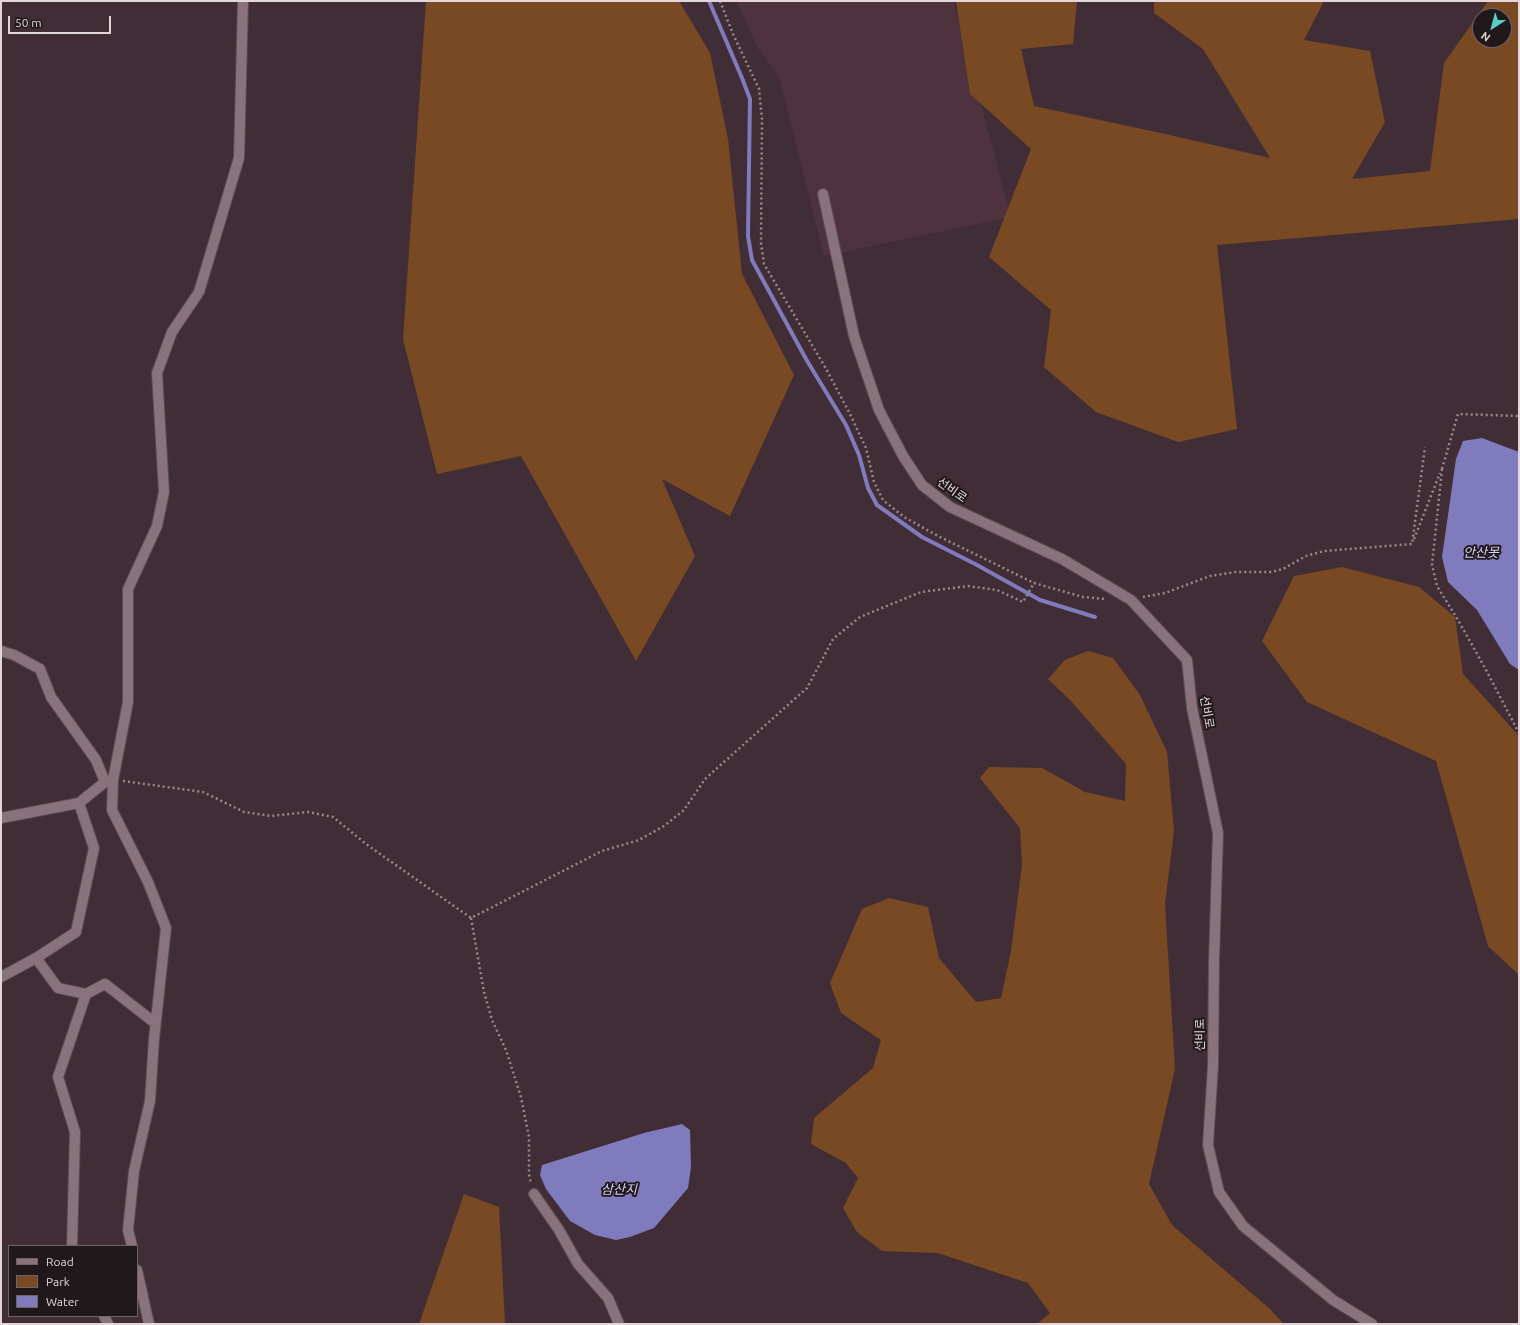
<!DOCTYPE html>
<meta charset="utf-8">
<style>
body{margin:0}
#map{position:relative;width:1520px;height:1325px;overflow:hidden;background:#412d35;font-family:Ubuntu,sans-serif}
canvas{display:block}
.frame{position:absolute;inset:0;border:2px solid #e3d6db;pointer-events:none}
.legend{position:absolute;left:8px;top:1245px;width:130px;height:72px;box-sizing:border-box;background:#21181c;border:1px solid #6f6468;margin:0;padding:5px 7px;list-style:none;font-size:12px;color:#e3d6db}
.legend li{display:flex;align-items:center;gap:8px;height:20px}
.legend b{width:20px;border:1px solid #6f6468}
.north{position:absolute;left:1472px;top:8px;width:40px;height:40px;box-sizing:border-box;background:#21181c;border:1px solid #6f6468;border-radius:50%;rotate:216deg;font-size:11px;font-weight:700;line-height:16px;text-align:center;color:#e3d6db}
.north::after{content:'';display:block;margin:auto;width:14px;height:18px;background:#55cec6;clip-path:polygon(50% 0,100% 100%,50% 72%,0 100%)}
.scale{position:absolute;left:8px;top:16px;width:103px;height:18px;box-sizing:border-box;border:2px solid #e3d6db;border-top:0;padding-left:5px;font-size:12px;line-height:14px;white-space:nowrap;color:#e3d6db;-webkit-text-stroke:3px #21181c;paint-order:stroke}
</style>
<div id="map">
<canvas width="1520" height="1325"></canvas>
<div class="frame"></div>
<ul class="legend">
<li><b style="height:5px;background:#8a727c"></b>Road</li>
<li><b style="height:11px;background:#794924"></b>Park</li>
<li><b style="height:11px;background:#807bbd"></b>Water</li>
</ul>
<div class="north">N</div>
<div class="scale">50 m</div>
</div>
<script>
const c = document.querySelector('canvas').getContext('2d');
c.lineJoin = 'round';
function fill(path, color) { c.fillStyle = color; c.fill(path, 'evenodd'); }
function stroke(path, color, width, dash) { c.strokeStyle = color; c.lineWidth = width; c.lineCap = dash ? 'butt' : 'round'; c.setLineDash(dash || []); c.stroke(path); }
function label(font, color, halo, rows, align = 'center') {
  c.font = font + ' Ubuntu,"Noto Sans KR",sans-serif'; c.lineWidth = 4; c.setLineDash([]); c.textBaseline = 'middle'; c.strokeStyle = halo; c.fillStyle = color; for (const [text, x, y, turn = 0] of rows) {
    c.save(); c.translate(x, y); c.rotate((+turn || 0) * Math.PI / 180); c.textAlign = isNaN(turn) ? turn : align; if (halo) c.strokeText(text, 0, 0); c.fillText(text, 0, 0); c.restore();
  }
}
const built = new Path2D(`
 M736,1H953L1011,217L824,256L779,76L759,50Z`);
const green = new Path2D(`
 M426,1H679L710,53L728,139L742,274L794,375L730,516L662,479L695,556L636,661L521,456L437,474L403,339Z
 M956,1H1077L1073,44L1021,49L1034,106L1161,133L1270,158L1203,49L1154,13V1H1324L1304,40L1370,51L1385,122L1352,179L1430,171L1444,63L1488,1H1519V219L1217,245L1237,429L1178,442L1096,412L1044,367L1051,310L989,257L1031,149L970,94ZM1480,16H1504V40H1480Z
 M1342,567L1419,587L1455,617L1463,674L1519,736V975L1488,946L1436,761L1307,702L1262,641L1294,576Z
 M1088,651L1113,658L1140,695L1167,752L1174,831L1165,904L1175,1069L1149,1184L1172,1225L1270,1309L1284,1324H1037L1050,1313L1028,1283L938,1253L882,1251L857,1232L843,1208L858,1178L846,1163L811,1144L814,1118L873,1068L881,1040L841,1013L830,983L862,909L889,898L928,907L939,958L976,1002L1001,998L1011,951L1022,865L1020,828L980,778L989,767L1042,768L1085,792L1125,801L1126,764L1072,702L1048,679L1065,660Z
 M464,1194L499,1207L505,1324H419Z`);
const water = new Path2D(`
 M1482,438L1519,452V670L1510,664L1477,610L1448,582L1442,557L1456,459L1463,441Z
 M682,1124L690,1130L691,1167L688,1188L654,1228L630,1237L616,1240L595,1235L570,1221L546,1189L540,1175L542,1165L644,1133Z`);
const stream = new Path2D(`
 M709,1L742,78L750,99L748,236L752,260L806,359L846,425L859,455L868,488L877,505L922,537L977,565L1040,600L1095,617`);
const path = new Path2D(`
 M720,1L733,34L759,89L762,119L761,243L764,264L825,367L849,412L866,448L874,482L883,500L904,517L938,536L1034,583
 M1442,469L1432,565L1437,586L1458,620L1485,668L1519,733
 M1442,469L1458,414L1519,416
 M1414,539L1440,473
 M1143,597L1165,593L1210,576L1236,572H1271L1283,569L1306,556L1324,551L1412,544L1425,447
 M123,781L203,792L244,812L271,816L308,812L333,817L366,844L471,918L602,851L639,840L664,826L684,810L705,779L807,688L833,639L860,617L921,592L968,586L997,590L1023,602L1034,583L1083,597L1106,599
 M471,918L484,992L492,1020L506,1050L521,1097L529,1137V1174L531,1184`);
const street = new Path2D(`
 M823,194L854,336L879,410L903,456L922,485L950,507L1062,559L1131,600L1187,660L1192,708L1218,833L1214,961L1213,1065L1208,1145L1219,1192L1243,1226L1333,1300L1372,1324
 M1,651L14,655L40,669L51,697L96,760L105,782L79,803L94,848L76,932L36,958L58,988L86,994L105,984L155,1023
 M1,818L79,803
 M1,977L36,958
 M534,1194L559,1230L578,1264L608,1298L619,1324
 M72,1246L75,1132L58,1077L86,994
 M132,1246L128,1230L134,1171L150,1101L154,1039L166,928L148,882L112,810L113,780L128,702V589L157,526L164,492L157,373L172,332L199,292L239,158L243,1
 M137,1270L149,1324
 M104,1316L108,1324`);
const streetNames = [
 ["선비로",952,490,35],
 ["선비로",1207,712,80],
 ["선비로",1200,1035,-90]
];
const waterNames = [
 ["안산못",1481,553],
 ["삼산지",619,1190]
];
fill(built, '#4e333f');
fill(green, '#794924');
fill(water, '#807bbd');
stroke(stream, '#807bbd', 4);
stroke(street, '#5c4b52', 12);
stroke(path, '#99898f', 2.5, [2, 3]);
stroke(street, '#8a727c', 10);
label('12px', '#e3d6db', '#21181c', streetNames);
label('italic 13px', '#d5d4f9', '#21181c', waterNames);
</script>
